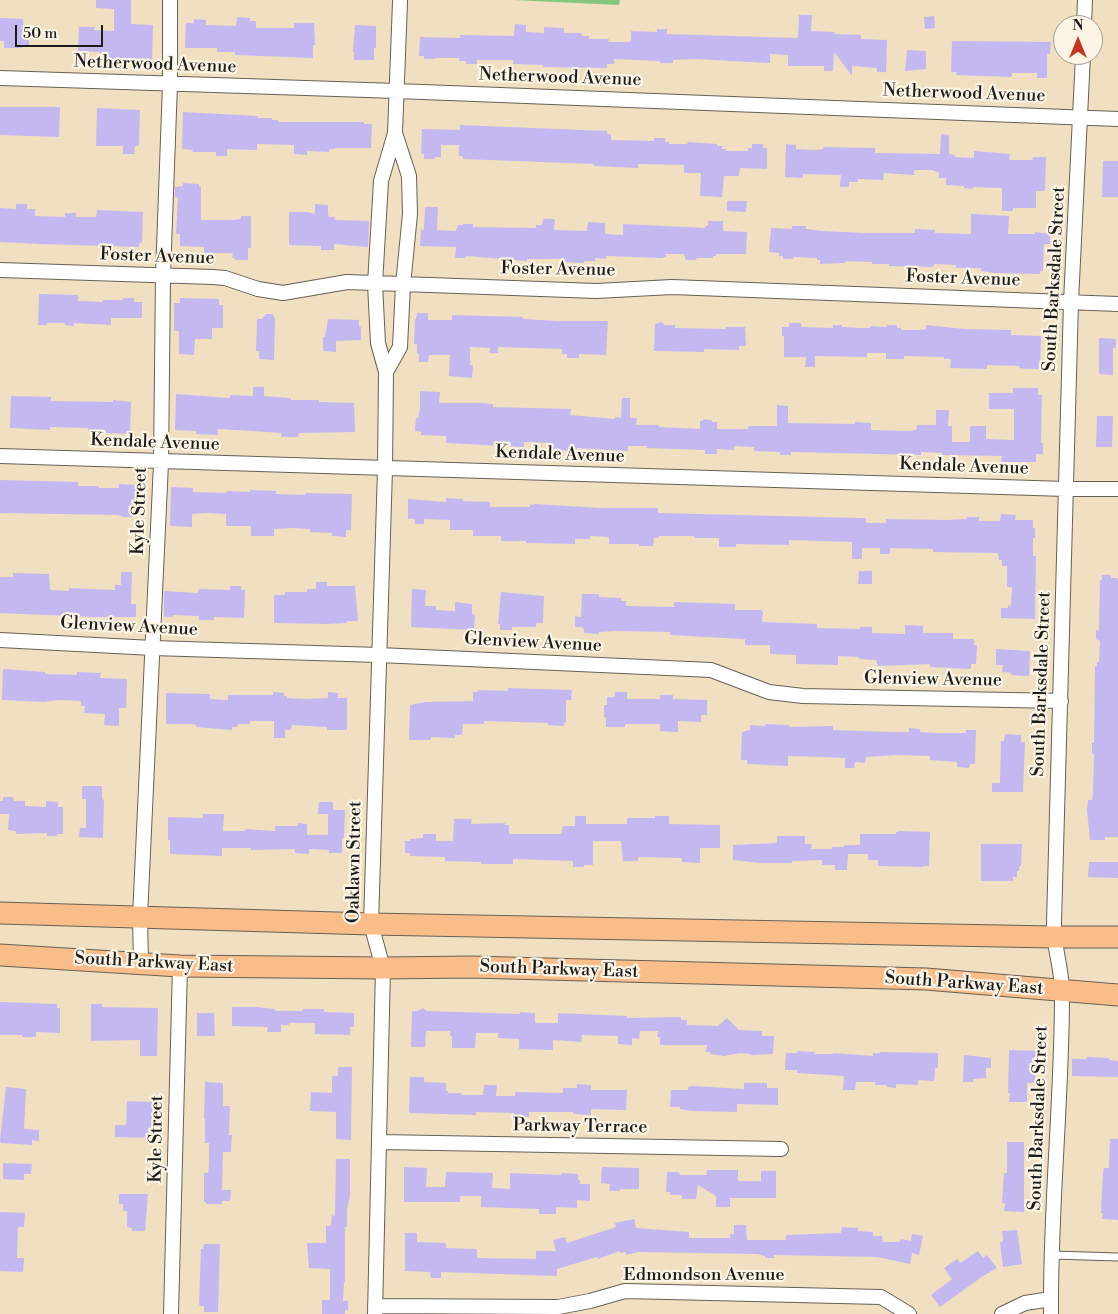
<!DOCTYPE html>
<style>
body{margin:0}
#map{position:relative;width:1118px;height:1314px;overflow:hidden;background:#f0e0c1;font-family:"Libre Bodoni",serif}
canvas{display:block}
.north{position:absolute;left:1053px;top:15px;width:50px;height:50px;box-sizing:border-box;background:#fcf5e5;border:1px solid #a29e95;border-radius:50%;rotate:0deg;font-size:14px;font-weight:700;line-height:20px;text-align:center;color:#1c1c1c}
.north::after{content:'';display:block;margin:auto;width:18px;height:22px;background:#c8321e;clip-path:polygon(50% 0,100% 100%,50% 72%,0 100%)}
.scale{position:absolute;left:15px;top:25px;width:88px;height:22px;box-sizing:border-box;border:2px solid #1c1c1c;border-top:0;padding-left:6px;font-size:15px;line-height:18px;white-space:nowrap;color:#1c1c1c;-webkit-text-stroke:4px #fcf5e5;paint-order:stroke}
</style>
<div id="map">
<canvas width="1118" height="1314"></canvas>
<div class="north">N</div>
<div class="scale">50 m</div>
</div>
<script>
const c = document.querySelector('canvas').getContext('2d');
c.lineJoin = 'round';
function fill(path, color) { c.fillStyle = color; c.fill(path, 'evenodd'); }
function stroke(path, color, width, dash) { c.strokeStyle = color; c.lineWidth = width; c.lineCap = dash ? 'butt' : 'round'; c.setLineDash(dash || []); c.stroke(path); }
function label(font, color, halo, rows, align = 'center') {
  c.font = font + ' "Libre Bodoni",serif'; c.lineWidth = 4.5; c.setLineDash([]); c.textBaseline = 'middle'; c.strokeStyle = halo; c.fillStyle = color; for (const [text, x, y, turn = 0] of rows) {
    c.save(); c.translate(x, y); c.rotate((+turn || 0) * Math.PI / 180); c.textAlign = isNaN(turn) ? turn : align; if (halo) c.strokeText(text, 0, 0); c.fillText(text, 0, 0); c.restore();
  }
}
const green = new Path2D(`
 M513,0H620L619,5Z`);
const building = new Path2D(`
 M96,0H131V24L153,25L152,62L100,60V52L78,51L79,27H95L94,30L114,31V9L96,8Z
 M799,15H812L811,31L835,32L834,34L861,35V39L887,40L886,72H877V68L852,66V76L834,52L833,71H824V66H788V55L770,54V63L694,59L673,60V63H660V61L614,59V64H607V68L543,67V65L513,64V60H477V64H466V61H459V58H435V59H424V56H419L420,37L460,38V35L514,36L515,24L526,25V32L544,33V27L564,28V33H582L581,36H589V39H609L608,42H628L631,41V31L657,32V29H667V34L798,38Z
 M934,16L935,28L925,29L924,17Z
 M237,17L250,18V21H256V28H294V23H314L315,45H313V58L235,55V52H217V48H185L186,23H194V19L206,20V25L236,26Z
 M0,18L23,19L25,35H29V45H22V48H4V41H0Z
 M355,25L376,26V48H374V60H354V52H353Z
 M952,41L1051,42L1050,54H1047V78H1037V73H1012V76L1010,77L956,75L957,72H951Z
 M907,50L926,51V69L905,71Z
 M0,107H60L59,137L0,135Z
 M97,108L140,110L139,146H135L134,154H123V146H96Z
 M183,112L258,116V118H272V120H278V122H364V124H372L371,148H335V149H329V152L307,151V155L294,154V145L257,144V150L227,149V156H216V152H192L193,150L183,149L182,147Z
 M460,125L607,131V134H611V140L654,141V138H665V142H669V144H687L688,142L717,144V146H722V149H726V151H748V148H752V144H763V148H767V169L740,168L739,176H724L722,197L700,196L701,173H684V165L638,164V168L594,166V164L463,159V156H459V145H441V157H435V159H424V154H421L422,129L460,130Z
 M941,134L949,135V154L955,155V157L974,158V151L1010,154L1009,160H1032L1033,157H1046L1045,191H1036V208H1013V211H1002V188L973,187V189L964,188V186L946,185V178H939V173L933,170H914V175L884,173L883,180L858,179V182H849V187H840L841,175L803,174V178L785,177L786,144L796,145V149L815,150L823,149V147L875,148V153L940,154Z
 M1103,161H1118V197H1102Z
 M183,183L199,184V187H201V220H233L241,219V216H251V248H248V260H235V258H232L233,253H204V247L180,246V234H176L178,198L175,197V187L183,186Z
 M727,201H747L746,212L727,211Z
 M16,204H27V209H35V216L65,217V213H76V217H96L97,210L143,212L142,243H139V247L40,244L0,242V208L16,209Z
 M315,204L328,205V214L329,217H335V220L369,221L368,247L334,244V250H321V246L289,245V212H308L315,214Z
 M425,207H438L437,230L456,231L458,225H463V224H473V227L536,228V225H542L543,219H555L554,230L587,231L588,222L605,223V234L623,235V224L705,228V226H708V221H723V231L747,232L746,254H716V256H713V258H697L696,260H686L684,254H666V257L661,258L606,256V259L595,258V261H584V263L564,262V259H527V261L466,256L465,258H455L456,247L420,246L421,229L424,230Z
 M971,214L1009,216L1008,234H1035V232L1050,234V244H1044L1043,271H1040V274L995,273L981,271V268H956V265L934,264L933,267L889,266V264H872V262L845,261V263L820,264V260H817V258L793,257V259H783V256H779V253L769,252L771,228L792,229V226H806V229L822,231L864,233H915V229L935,230V233L971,234Z
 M39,294L78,295V301H83L103,302V300H123V298H134V302H142V318H111V325L74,323V326L65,325V323H47V325H38Z
 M180,298L219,299V305H223V328H212V339H195L194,355L179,354V331H174V303H180Z
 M417,313H428V320H452V315L523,317V319L557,321H608L606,355L579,354V358H567V354H562V349L498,347V353H489L490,348L470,347V365H473L472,378L449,376L450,355H429L428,362H419V354H417V344H414L415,319H416Z
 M266,314H272L275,318L274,360L259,359V351H256L257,319H262Z
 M328,319L359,320V327H361V340L336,341V352L323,351V337H325Z
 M662,322L664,325H675V328L726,329V327H745L746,346H739V350L704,349V352L654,351L655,324Z
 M789,323H801V327L833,328V325H842V327L860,328H870V326L887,327V325H897V328H901V330H919L926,329V325L964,329L1011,330V335L1041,336L1040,369H1027L1019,368L1020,366L987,365V369L950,368L951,359H944V357L904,356V359H886V353H867V357L815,356V367H805L806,357H784V336H782V327H789Z
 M1099,338L1116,339V348H1113V375L1099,374Z
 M253,387H264V396L291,398V400H319V402L354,403L355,432L299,433L298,437H281V433L252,431L218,429V435L196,434V431L175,430L176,394L230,398V395L253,396Z
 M1013,388H1038V395H1042L1041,443H1043V454H1036V462H1001L1002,456L942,455V453L921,452V455L791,452V455H780V452L754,451V447L734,446V450L717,449V454H705V450L646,448L647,446H628V451L577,448V451L552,450V443L524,442V447L446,443V436L421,435V432L415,431L416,418H418L420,410V391L440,392L439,403H481L493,404V407L571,409L570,415L615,419V417L621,418L622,398H630V418H637L636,425H659V427L700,429V421H703V419L712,420V422H717V429H748V427L750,426H777V405L788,406V423L855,424V422L871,423V430L909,431L916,430L917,425H936V410H949L948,426H952V442H970V428L971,426H986V439L1014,440V409H989V393H1013Z
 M11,396L51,397V401L113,402V400L131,402L130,434L88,432V428L50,427V430L10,428Z
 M1097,416H1113L1112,447H1096Z
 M0,480L78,482V486H99V488H119V484L138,485L137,517H123L118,515L0,513Z
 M171,487L193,488V492L226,493L227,491L250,492V490L276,491V494L305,495V493L352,494L351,530H346V537L332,536V533L310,532V529L293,528L274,529V536H251V526H226V514L206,513L192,514V527L170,526Z
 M446,498L463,499L462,501L490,502V507H530V505L535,504L600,508H658V513L860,518H866V522L868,523H886V519L946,520L967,519V517H979V521H1000L1001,514L1016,515L1015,520H1033V528H1035V538H1033V556H1036L1035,619L1001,618V608H1008V605L1011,606L1012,587H1007V566H1002V560H999L998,553L933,552V549L890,548V554H880V548H862V559H852V542L789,540V545L736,544V547H719V538H694V536H659V538H654L653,546H639V544H609V537L590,536V539H575V544L526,543V541H501V536H473V530H450V520L424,519V524H415V519H408V499L446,502Z
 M859,571H872V584H858Z
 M121,572H132L131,604H136V617H92L0,613V577H13V573L49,574L50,590L69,591V588L115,590V585H121Z
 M1102,575H1111V578H1117L1118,581V837H1105V840H1090L1087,810L1088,800H1092L1093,792L1094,754H1092V743H1094L1095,666H1097V662H1099L1100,641L1096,639V630H1099L1100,580H1102Z
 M316,582H327V586H355L358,621H347V623L327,624L274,623V595H285V592H307V589H316Z
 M230,586H241V590H245L244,618L214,617V620H199V616L173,615V617H164V591L198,593L199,589L230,590Z
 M412,589L426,590L425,606H436V610L455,611V602L472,604V614L475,615L474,630L411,627Z
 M501,592L544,596L543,623H536V627H512V630H500V624H498Z
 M582,594H599V597L621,598V601H626V606L674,607V602L735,604V610H761L763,612L762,622L817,624V628L860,629V627H872V633L905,634V625L923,626V633H953V639H974V645H977L976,664H971V669L930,667V664L878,666L876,660L859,659V657L838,656V665L796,664V655L770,654V645H745V639L670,635V632L616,631L599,632V634L584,633V629L582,627H575V616L581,617Z
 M996,649L1030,651L1029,676L1011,675V673L1002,672L1003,665H996Z
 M3,669L45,672V674L77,675V672L101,673L100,678L127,679L126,708H119V726L104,725L105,714L84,713L85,706H81V701L58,700L44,702L2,700Z
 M508,688L572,690L571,700H566V723H564V726L548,725V723L484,721V724H463L462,735H455V738L431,737V740H409L410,705L425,702L473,701V692H478V690L508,691Z
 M273,692L284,693V696H287V698L306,699L328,698V692L338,693V698H347V730H327V727L292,725L291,730H285V738H274V721H250V724H238L237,727H232V730L196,727V725L192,724H166V693L210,694V699L228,700V695H273Z
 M615,692H627V699H660V695H673V699L707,700V715H701V722L678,721V732L660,731V724H625V727H606V717H604V705H607V697H615Z
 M765,724L789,725V727L833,726V730L890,732H909V728L920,729V732L937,733H966V730H976L975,764H970L969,768L957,767V762L930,760V756L897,755L866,757L865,763L855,762L854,768H845V758L823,757L788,756V766L747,764V760H741L742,732L750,730V725L765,726Z
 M1005,734L1021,735V742H1025L1023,792H992V783H1000L1001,741H1004Z
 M82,786H102V798L104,801L103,838L79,837L80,828H86V799H82Z
 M3,797H13L14,801H25V806L46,807V801L58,802V807H63V834H57V836H47V833L16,834V831L8,830L9,814H0V801H3Z
 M319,802H333V810H345L344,838H342V853H329V850L309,849V854L295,853V849L251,850V848H222V856L170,854V840H168V817L203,818V814H224L223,831H245V829L275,831V826H298V823L307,824V835H328V814H318Z
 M575,816H586V824H627V818H655V816H669V824L720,825V848H700V863L682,862V858L638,857V861H623L621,841H593V865H584V867H573V861L513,859V864H481V862L445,861V857L410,856V853H405V841H410V839L423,838V834H436V841H453L454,819H472L471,824L505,823V825H509V834H561L563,826H575Z
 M900,831L930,832L929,866H923V867L878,866V860H868V854H848L847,870H835V865H822V860L792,861V863H760L733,860V845L777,843V836H805V844H812L811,849H832V847H844V845H860V834H896V832Z
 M981,844H1022L1021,866H1019V871H1017V877H1013V881H981Z
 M1089,862H1118V878L1088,877Z
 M0,1002L57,1004V1008H60V1033L36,1032V1037H22V1035H0Z
 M91,1004H102V1007L158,1008L157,1056H140V1040L91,1041Z
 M232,1007H257L275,1009V1011H303V1009H324V1012L354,1013V1027H350V1035L315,1034V1023H289V1025H281V1032H267L268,1027L232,1026Z
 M423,1008L427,1011L520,1014V1012L535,1013V1023H558V1013L627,1016V1018L681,1017V1020H687V1025L718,1026L727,1018L739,1030L762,1031V1036H774L773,1054L751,1055V1054L740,1053L724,1056L710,1054V1052H706L707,1045H660V1037H657L658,1031H640L639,1039L632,1038V1045L618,1044V1036L582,1035L581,1042L553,1040V1050L519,1049V1039L498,1038V1033H476L475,1048H452V1036H450V1031H426L425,1047H411L412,1011H418Z
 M197,1013H214L215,1036H197Z
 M1009,1050L1038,1051L1037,1061L1035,1060V1083H1027V1102H1009L1010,1093H1008Z
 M797,1051L815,1052L814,1054H833V1053L873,1056V1053H880V1052L938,1053V1068H935L934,1081L918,1080V1085L896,1084V1088L887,1087V1085H875V1082H856L855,1090H843L844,1076L797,1073V1070H785L786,1053H797Z
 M964,1055L991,1058V1068H986V1078L973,1079V1082H963Z
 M1087,1057L1109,1058V1060L1118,1061V1077L1072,1076V1059H1087Z
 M338,1067H352L351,1140L336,1139V1112L310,1111L311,1092L332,1093V1076H338Z
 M410,1077H424V1082L446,1083V1091H448V1093H461V1095H483L484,1085H497L496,1096H515V1092L563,1093V1088H577V1084L591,1085V1090H627L626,1110L591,1109V1115L573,1114V1112H529V1117L514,1116V1113L476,1112V1115L409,1113Z
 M205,1082L223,1083V1106H230L229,1135H232L231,1152H223L222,1190H231L230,1201H222V1204H206V1202H204V1173H208L209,1165V1143H205V1119H204Z
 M744,1083H767V1088H778V1105L737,1104V1112L691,1111L680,1109V1107H670L671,1090H688V1087L692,1086L744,1089Z
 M6,1087L26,1089L24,1129L39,1130V1141L32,1140V1145L1,1143L0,1141Z
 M127,1101L153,1102L152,1138L115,1137V1125H126Z
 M1110,1139H1118V1220L1102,1219L1103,1213H1101L1103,1173L1104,1168H1109Z
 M1007,1142H1024V1212L1004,1211L1005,1203H1002L1004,1173H1007Z
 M336,1159H350V1196L347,1209V1227H345V1282H344L343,1301H348V1310H345V1314H322V1300H330V1269L309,1268L307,1243H326V1226H331L332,1215L335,1216Z
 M3,1163L32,1164L31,1174H24V1180L3,1179Z
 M404,1167L427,1168L426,1187H445L446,1172L493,1173L492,1188L510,1189V1173L561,1175V1173L578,1174V1180H580V1184H590V1201L577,1200V1208L556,1207V1214H539V1209L481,1207V1196H460V1202H404Z
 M602,1167L639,1168V1189H620V1191H609L610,1184L601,1183Z
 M707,1170H738V1181H761V1171H776V1198H730V1207H716V1196L698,1185L696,1199H682V1195H670V1192H666L667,1172H679L680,1175H706Z
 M119,1194H148L145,1231H132V1228L127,1227V1211H123V1204H119Z
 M0,1212L25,1213L24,1227H18L17,1258H24L23,1272L0,1271Z
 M634,1219L636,1228L689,1232V1238H730V1234H734V1225H746L747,1240H786V1235L841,1233L842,1227L858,1228V1231L873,1232V1236H882L883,1242H899L901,1239L911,1241L912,1234L923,1236L919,1255L912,1253L910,1264L877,1257L774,1255V1258H765V1256L758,1254L638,1252L626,1255V1252L620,1253L619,1251L598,1259L597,1257L557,1269V1276L441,1272V1278H431L430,1272L405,1271V1233H417V1242L446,1243V1248L477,1249V1258L536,1259V1251H556L553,1240L565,1237L567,1243L616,1227L615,1223Z
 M1017,1230L1022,1264L1003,1267L1000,1242H1002L1003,1240L1002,1231Z
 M204,1244H220L218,1312H204V1306H200L199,1304L201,1249H203Z
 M978,1251L983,1258L987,1255L997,1268L983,1276L940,1307L931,1295L952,1279L944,1268L957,1259L960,1263Z`);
const lane = new Path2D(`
 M1052,1255L1118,1257`);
const street = new Path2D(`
 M1084,25L1085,0
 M0,78L397,91L1118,119
 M0,270L213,277L225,278L258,289L283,293L347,282L596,291L672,287L1118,304
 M386,372L400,347L403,285L410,214L409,176L395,133
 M0,456L1066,489H1118
 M0,640L153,648L379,655L711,670L769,692L803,696L1061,701
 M141,963L140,917L161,463L163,275L170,84V0
 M379,1142L781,1149
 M375,1306L558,1307L590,1301L625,1291L881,1297L909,1314
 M171,1314L180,966
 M375,1314L383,968L371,924L385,469L386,372L378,343L375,284L381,181L395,133L400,2
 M1002,1314L1025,1303L1051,1299
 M1051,1314C1050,1207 1062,1101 1062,995C1063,971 1053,947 1054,923L1071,302L1083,55`);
const primary = new Path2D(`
 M0,913L371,924L1053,937H1118
 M0,955L180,966L383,968L471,967L926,979L1118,995`);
const streetNames = [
 ["Netherwood Avenue",155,65,2],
 ["Netherwood Avenue",560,78,2],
 ["Netherwood Avenue",964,94,2],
 ["Foster Avenue",157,257,2],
 ["Foster Avenue",558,270,1],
 ["Foster Avenue",963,279,2],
 ["South Barksdale Street",1055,279,-87],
 ["Kendale Avenue",155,443,2],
 ["Kendale Avenue",560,455,2],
 ["Kendale Avenue",964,467,2],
 ["Kyle Street",140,511,-88],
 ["Glenview Avenue",129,627,3],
 ["Glenview Avenue",533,643,3],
 ["Glenview Avenue",933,680,1],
 ["South Barksdale Street",1042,684,-88],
 ["Oaklawn Street",355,862,-89],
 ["South Parkway East",154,963,3],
 ["South Parkway East",559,970,2],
 ["South Parkway East",964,984,4],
 ["South Barksdale Street",1039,1118,-88],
 ["Parkway Terrace",580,1127,1],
 ["Kyle Street",157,1139,-89],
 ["Edmondson Avenue",704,1276]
];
fill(green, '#87c67d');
fill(building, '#c3b8f0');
stroke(lane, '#666156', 9);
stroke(street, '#666156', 16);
stroke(primary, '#666156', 23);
stroke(lane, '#fff', 7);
stroke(street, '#fff', 14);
stroke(primary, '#f8bd89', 21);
label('18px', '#1c1c1c', '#fcf5e5', streetNames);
</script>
